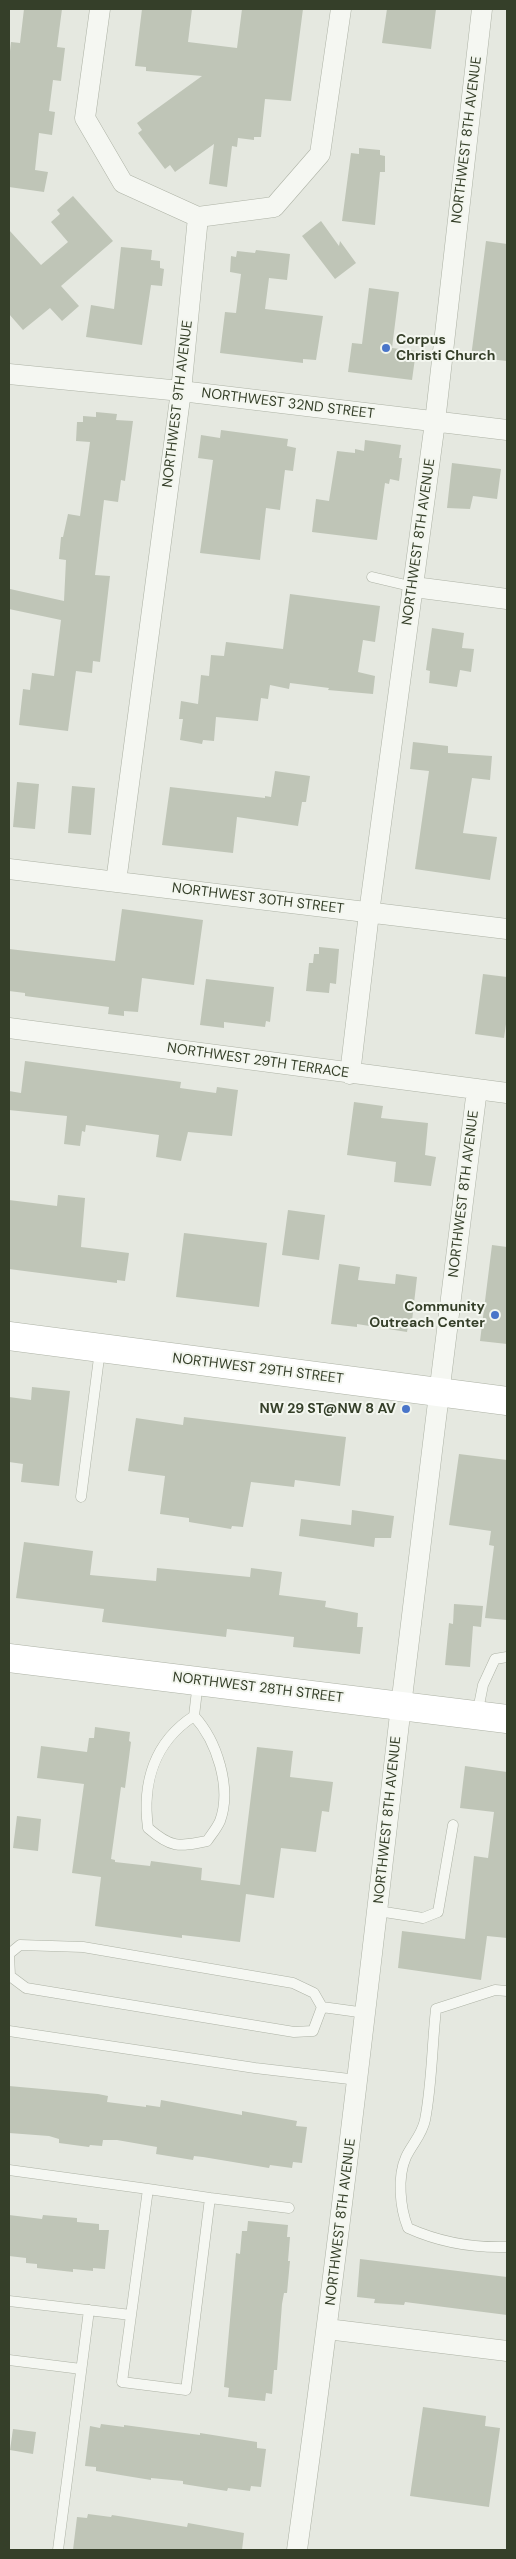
<!DOCTYPE html>
<style>
body{margin:0}
#map{position:relative;width:516px;height:2559px;overflow:hidden;background:#e5e8e0;font-family:"DM Sans",sans-serif}
canvas{display:block}
.frame{position:absolute;inset:0;border:10px solid #353f29;pointer-events:none}
</style>
<div id="map">
<canvas width="516" height="2559"></canvas>
<div class="frame"></div>
</div>
<script>
const c = document.querySelector('canvas').getContext('2d');
c.lineJoin = 'round';
function fill(path, color) { c.fillStyle = color; c.fill(path, 'evenodd'); }
function stroke(path, color, width, dash) { c.strokeStyle = color; c.lineWidth = width; c.lineCap = dash ? 'butt' : 'round'; c.setLineDash(dash || []); c.stroke(path); }
function label(font, color, halo, rows, align = 'center') {
  c.font = font + ' "DM Sans",sans-serif'; c.lineWidth = 4; c.setLineDash([]); c.textBaseline = 'middle'; c.strokeStyle = halo; c.fillStyle = color; for (const [text, x, y, turn = 0] of rows) {
    c.save(); c.translate(x, y); c.rotate((+turn || 0) * Math.PI / 180); c.textAlign = isNaN(turn) ? turn : align; if (halo) c.strokeText(text, 0, 0); c.fillText(text, 0, 0); c.restore();
  }
}
const building = new Path2D(`
 M24,9H62L57,47L65,48L61,81L53,80L49,111L55,112L52,135L39,133L35,170L48,172L44,192L9,187V60L11,42L20,43Z
 M142,9H192L188,42L237,48L242,9H303L291,101L265,99L261,137H254V140L238,138L237,147L232,146L227,187L209,184L214,144L175,172L170,165L165,169L138,133L142,130L137,123L202,76L146,71V67L135,66Z
 M387,9H436L431,49L382,43Z
 M359,148L380,150V155L385,156V172H380L375,225L342,221L351,153L359,154Z
 M73,196L113,241L61,286L79,306L62,321L50,308L23,330L9,314V230L41,265L68,242L51,222L60,214L57,210Z
 M321,221L339,246L340,241L356,263L335,279L302,236Z
 M486,241L507,244V361L471,357Z
 M121,247L152,250L151,260L160,261V268L164,269L162,286L151,285L142,345L86,337L91,305L114,309Z
 M256,250L290,254L287,280L269,278L265,309L323,316L316,360L303,359V363L220,353L225,312L236,313L241,274L230,272L231,256L236,257L237,251L255,253Z
 M369,288L399,292L392,348L416,351L412,380L348,372L352,343L362,344Z
 M96,412L117,414L116,420L133,421L125,481L121,480L118,502L104,500L95,575L110,576L100,662L93,661L92,673L76,671L68,731L19,725L23,689L30,690L32,673L54,676L61,620L9,609L10,589L64,601L66,560L59,559L61,537H63L68,514L80,516L90,442L76,441L77,422H83V416L96,417Z
 M221,430L288,439L287,446L296,448L293,471L285,470L280,510L266,508L260,560L200,553L213,460L198,458L201,435L220,438Z
 M365,440L401,445L399,458H402L399,481L390,479L389,484L385,483L377,540L312,532L316,499L329,501L337,451L355,453V449L364,451Z
 M452,463L501,469L497,499L473,496L470,509L447,508Z
 M290,594L380,606L375,642L363,640L358,672L375,676L373,694L328,690L329,688L290,683L289,689L270,685L268,699L261,698L258,721L216,717L214,741L203,740L202,744L180,740L183,719H179L181,701L198,704L201,675L209,676L211,655L224,656L226,642L283,649Z
 M432,628L464,633L462,648L474,649L471,672L460,670L457,687L429,683L430,671L426,670Z
 M413,742L448,746V753L492,756L490,780L472,778L463,833L497,837L490,880L415,869L429,771L410,769Z
 M275,771L310,776L306,802H302L298,826L237,817L233,853L162,845L170,787L265,798V796L271,797Z
 M17,782L39,784L35,829L13,827Z
 M72,786L95,788L91,835L68,833Z
 M122,909L203,920L194,985L142,978L138,1012L124,1011V1016L108,1014L109,1007L25,996V993L9,991V949L115,961Z
 M319,947L339,949L336,984L330,983L329,993L306,991L309,963H313L314,954H319Z
 M483,974L507,977V1017L504,1038L475,1034Z
 M206,979L274,987L270,1022L266,1021L265,1027L224,1022V1028L200,1025Z
 M25,1061L181,1082L180,1088L216,1093L217,1087L238,1090L232,1136L188,1132L181,1161L156,1157L159,1135L86,1125L85,1132L82,1131L80,1146L64,1144L67,1116L9,1110V1091L21,1093Z
 M354,1102L383,1106L381,1118L428,1123L425,1155L436,1157L431,1186L394,1182L396,1162L347,1155Z
 M58,1195L85,1198L81,1247L129,1253L125,1281L117,1280V1283L9,1269V1200L57,1206Z
 M288,1210L325,1215L319,1260L282,1255Z
 M184,1233L267,1243L259,1307L176,1297Z
 M492,1245L507,1247V1344L480,1341Z
 M339,1264L360,1267L358,1280L395,1284L396,1274L417,1277L412,1321L409,1320L407,1332L357,1324V1327L331,1324Z
 M32,1387L70,1391L59,1486L21,1482L23,1464L9,1462V1397L31,1400Z
 M184,1417L346,1437L340,1486L295,1480L294,1487L251,1482L243,1527L232,1526L231,1529L189,1522V1518L160,1514L165,1476L128,1471L136,1418L183,1425Z
 M459,1454L507,1460V1620L485,1618L494,1546L489,1545L491,1531L449,1525Z
 M352,1510L394,1516L391,1538H375L374,1547L299,1536L301,1519L351,1525Z
 M24,1542L93,1551L90,1575L156,1581L157,1568L250,1577L251,1568L282,1572L279,1595L326,1601L325,1607L358,1613L357,1627H363L360,1654L293,1647L294,1637L227,1629L226,1637L102,1622L104,1609L16,1598Z
 M454,1604L483,1606L481,1627L473,1626L470,1667L445,1665L449,1623L453,1624Z
 M95,1727L130,1732L129,1741L131,1742L125,1788L121,1787L111,1859L115,1860V1862L150,1866L151,1861L202,1868L201,1880L240,1885L257,1747L293,1751L290,1777L333,1782L329,1812L322,1811L316,1852L281,1848L274,1898L246,1894L240,1942L182,1935V1938L95,1926L101,1877L72,1873L84,1784L37,1778L41,1746L87,1752L89,1738H94Z
 M465,1766L507,1772V1938L487,1936L481,1980L398,1968L402,1931L465,1939L474,1856L488,1858L494,1812L460,1808Z
 M17,1816L41,1819L38,1851L13,1848Z
 M9,2086L98,2094L108,2096L107,2102L146,2107V2105L160,2107L161,2100L242,2115V2111L297,2121L296,2126L307,2127L302,2163L293,2162L292,2168L270,2165L269,2168L203,2157L194,2156L193,2160L156,2154L157,2147L117,2140H103L102,2146L90,2145L89,2147L59,2143V2139L49,2136L9,2133Z
 M9,2215L42,2219L43,2215L77,2218V2222L99,2224V2230H109L105,2269L93,2268V2271L73,2269V2272L37,2268V2264L26,2263V2258L9,2256Z
 M248,2221L288,2225L287,2237H290L288,2261H290L287,2293H284L282,2304L277,2370H274L272,2394L266,2393L265,2401L228,2397L229,2388L224,2387L236,2253L240,2254L242,2231H247Z
 M360,2259L507,2277V2315L405,2302L404,2305L374,2303L375,2299L357,2297Z
 M423,2407L486,2416L485,2426L500,2428L489,2507L410,2496Z
 M101,2424L124,2427V2425L200,2435V2433L257,2442V2448L266,2449L261,2487L251,2486L250,2491L228,2488L227,2491L183,2484V2481L151,2478V2480L96,2471V2467L85,2466L90,2426L100,2428Z
 M13,2429L36,2432L33,2454L10,2450Z
 M88,2514L111,2517L112,2515L187,2527L188,2523L244,2533L242,2550H73L77,2517L87,2518Z`);
const lane = new Path2D(`
 M372,577L414,587
 M81,1497L100,1350
 M477,1715L483,1685L495,1659L507,1657
 M194,1716C154,1742 142,1783 148,1828C171,1848 178,1847 207,1841C211,1835 217,1828 220,1821C232,1788 217,1741 194,1716L198,1682
 M378,1911L423,1918L438,1912L453,1825
 M20,1945L83,1947L293,1983L314,1993L322,2007L313,2031L294,2032L26,1988L10,1976L9,1954Z
 M507,1991L495,1990L436,2009C432,2045 432,2084 425,2120C422,2135 412,2144 406,2157C397,2177 400,2208 408,2228C439,2242 473,2248 507,2247
 M322,2007L366,2013
 M9,2031L255,2068L358,2080
 M9,2170L148,2189
 M148,2189L210,2198L186,2390L122,2382Z
 M210,2198L289,2208
 M9,2301L131,2315
 M9,2360L81,2369
 M58,2550L89,2310`);
const street = new Path2D(`
 M100,9L85,118L123,183L198,217
 M198,217L274,207L320,154L341,9
 M9,374L181,391L507,430
 M414,587L507,599
 M9,869L507,929
 M116,882L181,391L198,217
 M9,1028L507,1093
 M350,1074L369,913L435,422L482,9
 M327,2329L507,2351
 M297,2550C336,2269 368,1988 401,1706C425,1500 452,1295 477,1089`);
const secondary = new Path2D(`
 M9,1336L507,1401
 M9,1658L507,1719`);
const markers = [
 [386,348,5,"#4975c9"],
 [495,1315,5,"#4975c9"],
 [406,1409,5,"#4975c9"]
];
const streetNames = [
 ["NORTHWEST 8TH AVENUE",467,140,-83],
 ["NORTHWEST 9TH AVENUE",178,404,-83],
 ["NORTHWEST 32ND STREET",288,404,7],
 ["NORTHWEST 8TH AVENUE",419,542,-82],
 ["NORTHWEST 30TH STREET",258,899,7],
 ["NORTHWEST 29TH TERRACE",258,1061,8],
 ["NORTHWEST 8TH AVENUE",464,1194,-83],
 ["NORTHWEST 29TH STREET",258,1369,7],
 ["NORTHWEST 28TH STREET",258,1688,7],
 ["NORTHWEST 8TH AVENUE",388,1820,-84],
 ["NORTHWEST 8TH AVENUE",341,2222,-83]
];
const poiNames = [
 ["Corpus",396,340,"left"],
 ["Christi Church",396,356,"left"],
 ["Community",485,1307],
 ["Outreach Center",485,1323],
 ["NW 29 ST@NW 8 AV",396,1409]
];
fill(building, '#bfc5b7');
stroke(lane, '#adb2a5', 11);
stroke(street, '#adb2a5', 21);
stroke(secondary, '#adb2a5', 29);
stroke(lane, '#f5f7f2', 10);
stroke(street, '#f5f7f2', 20);
stroke(secondary, '#fff', 28);
for (const [x, y, r, color] of markers) { const dot = new Path2D(); dot.arc(x, y, r, 0, 2 * Math.PI); c.fillStyle = color; c.fill(dot); stroke(dot, '#f3f6ef', 2); }
label('14px', '#353f29', '#f3f6ef', streetNames);
label('bold 14px', '#353f29', '#f3f6ef', poiNames, 'right');
</script>
